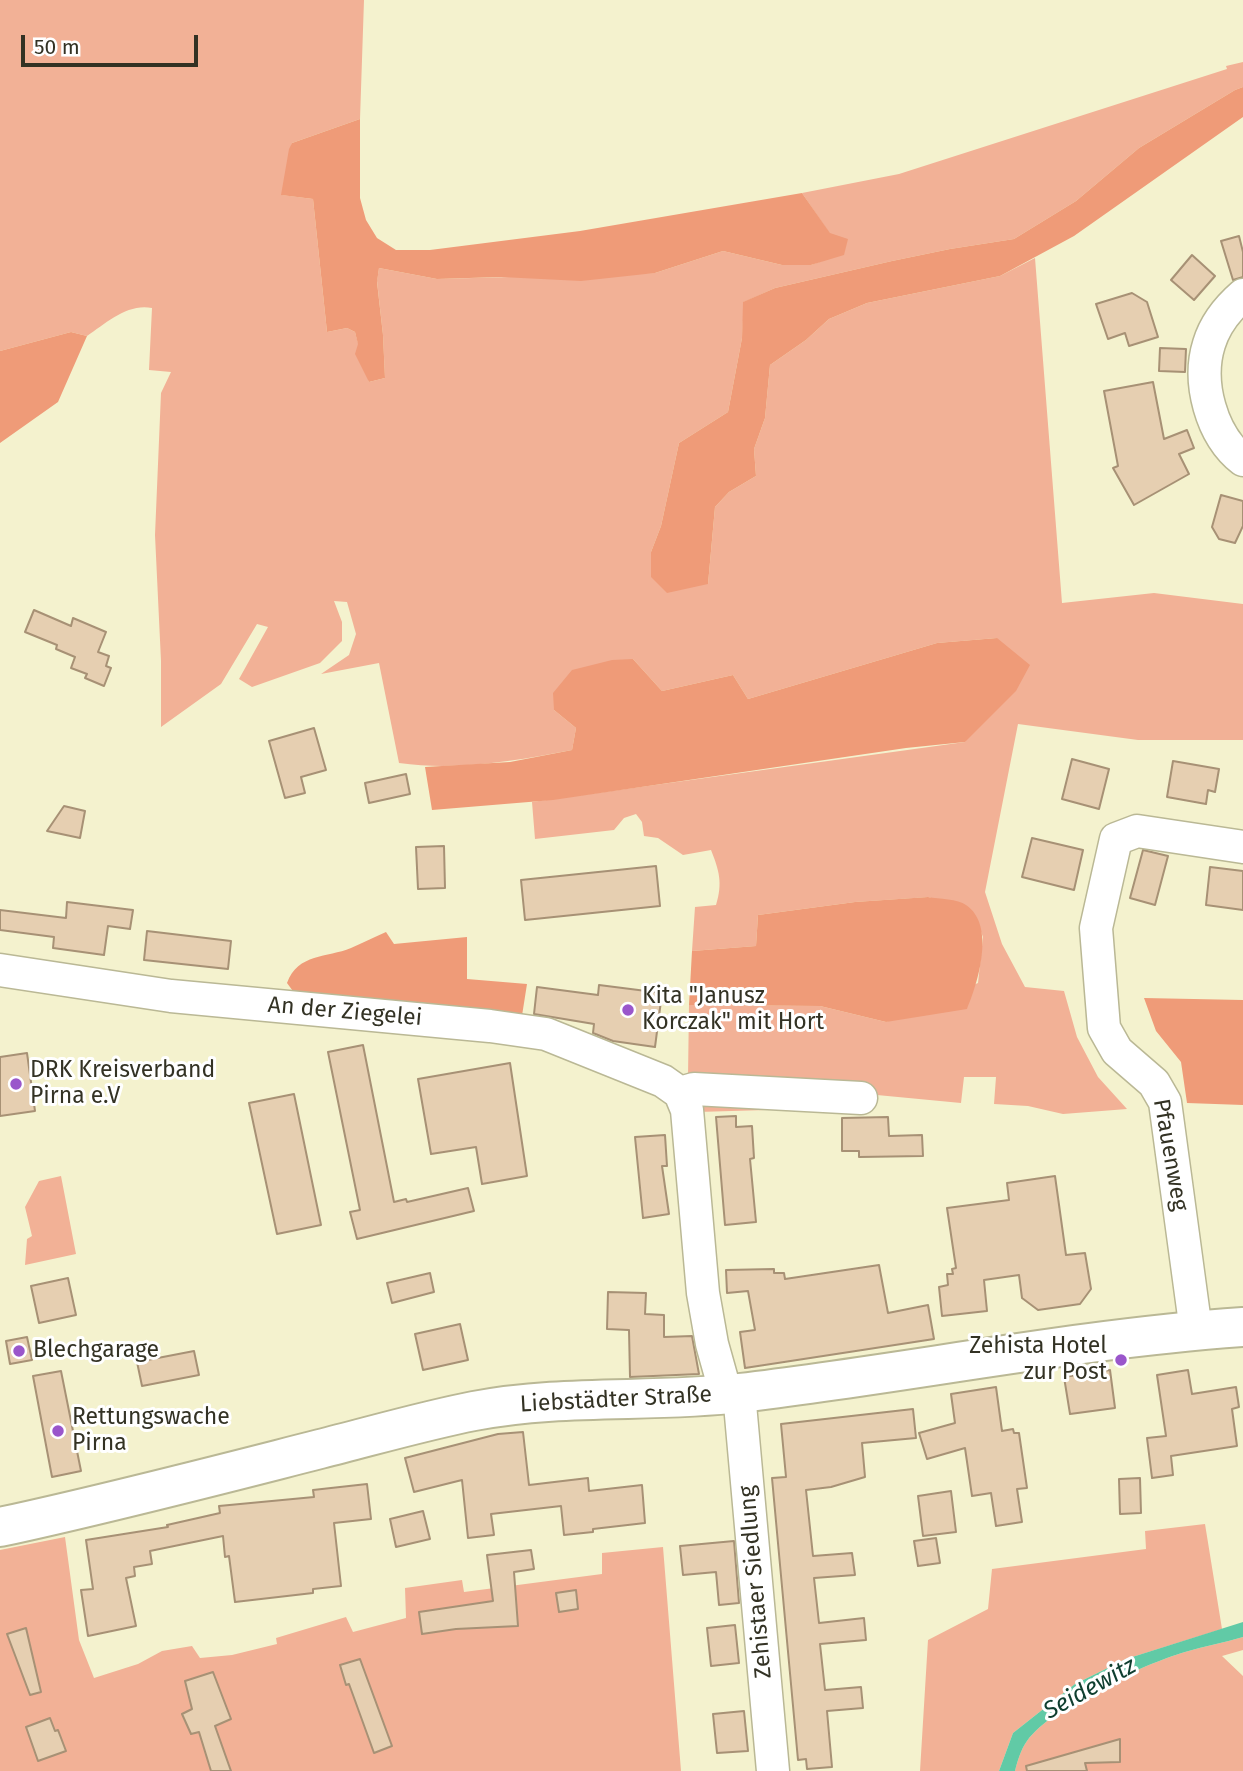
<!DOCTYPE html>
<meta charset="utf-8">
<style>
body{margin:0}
#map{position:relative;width:1243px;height:1771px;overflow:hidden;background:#f4f2ce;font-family:"Fira Sans",sans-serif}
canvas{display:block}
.scale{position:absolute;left:21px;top:35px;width:177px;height:32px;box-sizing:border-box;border:4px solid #333224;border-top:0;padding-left:9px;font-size:21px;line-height:24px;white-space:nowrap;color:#333224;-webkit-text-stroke:5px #fff;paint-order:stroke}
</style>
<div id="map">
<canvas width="1243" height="1771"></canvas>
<div class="scale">50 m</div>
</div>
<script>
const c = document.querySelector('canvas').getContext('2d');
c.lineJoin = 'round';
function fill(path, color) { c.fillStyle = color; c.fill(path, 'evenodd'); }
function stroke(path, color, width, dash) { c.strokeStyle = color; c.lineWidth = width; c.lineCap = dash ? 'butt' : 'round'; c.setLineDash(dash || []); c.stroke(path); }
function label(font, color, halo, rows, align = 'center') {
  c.font = font + ' "Fira Sans",sans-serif'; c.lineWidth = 6; c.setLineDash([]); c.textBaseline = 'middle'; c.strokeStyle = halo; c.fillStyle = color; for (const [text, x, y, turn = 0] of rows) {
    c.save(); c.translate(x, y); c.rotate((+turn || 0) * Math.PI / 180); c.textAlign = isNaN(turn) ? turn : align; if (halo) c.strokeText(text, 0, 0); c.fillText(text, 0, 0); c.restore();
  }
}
const green = new Path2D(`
 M0,0H364L360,119L292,143L282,195L313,199L327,332L347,328L355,332L369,382L385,378L383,335L377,281L379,268L437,279L655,273L723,251L782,265H811L827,259L830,234L802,193L899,174L1227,69L1226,66L1243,62V87L1235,90L1139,148L1076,201L1014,239L950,249L892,261L775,288L744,302L742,338L728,412L679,443L661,526L651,552L708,584L715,507L729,492L756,476L754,449L765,418L770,365L806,340L829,319L867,303L1000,276L1035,258L1062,603L1154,593L1243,604V740H1138L1018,724L985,892L1002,944L1025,987L1064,991L1077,1037L1098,1077L1127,1109L1063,1114L1028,1106L994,1104L996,1077H964L961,1103L688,1077L689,1005L820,1006L886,1022L978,983L983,937L975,916L929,897L855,902L758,915L756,946L692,951L695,907L716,905C723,883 719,870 711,850L683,855L658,838L644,836L642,822L636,814L624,818L614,830L535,839L532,802L965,742L997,638L937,643L748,699L733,675L662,691L633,659L554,710L576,728L572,750C515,761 457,771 399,763L379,663L321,674L349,655L356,634L347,602L334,601L342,622V641L320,663L252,687L239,679L268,627L257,624L221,684L161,727V661L155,535L161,393L171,372L149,370L152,308C128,303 106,323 87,336L71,332L0,351Z
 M699,1098L835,1108L697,1112Z
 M61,1176L76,1254L25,1265L27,1239L32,1236L25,1207L39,1181Z
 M1205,1524L1222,1629L1126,1659L1075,1684L1013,1733L999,1771H920L928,1640L988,1609L992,1569L1146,1549L1145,1531Z
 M65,1537L79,1640L94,1678L138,1664L162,1651L192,1646L200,1658L232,1655L277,1644L276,1638L346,1617L353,1632L406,1618L405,1588L462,1580L464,1592L602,1574V1553L663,1547L681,1771H0V1550Z
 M1243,1637V1650L1222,1656L1243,1676V1771H1015C1017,1762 1021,1749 1027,1741C1054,1705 1142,1665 1185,1652C1204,1646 1224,1643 1243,1637Z`);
const forest = new Path2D(`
 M1243,87V117L1074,236L1000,276L867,303L829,319L806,340L770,365L765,418L754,449L756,476L729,492L715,507L708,584L667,593L651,577V552L661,526L679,443L728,412L742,338L743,302L775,288L892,261L950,249L1014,239L1076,201L1139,148L1235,90Z
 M360,119V198L366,220L377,238L396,250H430L580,231L802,193L830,233L848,239L844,255L811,265H782L723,251L655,273L581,281L501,277L437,279L379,268L377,282L383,335L385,378L369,382L355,354L358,344L355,332L347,328L327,332L313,199L281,195L289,149L292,143Z
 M71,332L87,336L58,402L0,443V351Z
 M997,638L1030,665L1016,691L965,742L906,748L553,800L432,810L425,767L510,762L572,750L576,728L554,710L553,693L572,670L612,660L633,659L662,691L733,675L748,699L937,643Z
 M928,897C939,899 958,899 966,905C996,925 978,983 967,1009L886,1022L820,1006L689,1005L692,951L756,946L758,915L855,902Z
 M386,932L394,944L467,937V979L527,984L521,1022L298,998L287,983C298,953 327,958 351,948C363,943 374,937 386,932Z
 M1144,998L1243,1000V1105L1187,1103L1181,1062L1156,1031Z`);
const water = new Path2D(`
 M1243,1622V1637C1224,1643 1204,1646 1185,1652C1142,1665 1054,1705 1027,1741C1021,1749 1017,1762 1015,1771H999L1013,1733L1075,1684L1126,1659Z`);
const building = new Path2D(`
 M1239,236L1243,252V277L1233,280L1221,241Z
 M1192,255L1215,276L1194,300L1171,280Z
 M1132,293L1147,302L1158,337L1129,346L1125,333L1108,339L1096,304Z
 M1160,348L1186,349L1185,372L1159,371Z
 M1153,382L1164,439L1187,430L1194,448L1179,454L1189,474L1134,505L1113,468L1118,466L1104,391Z
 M1221,495L1243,501V526L1235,543L1219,539L1212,527Z
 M34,610L71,626L73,618L106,632L98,652L109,656L106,666L111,668L104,686L85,678L87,674L71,668L75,657L56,649L57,645L25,632Z
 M314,728L326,770L301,777L305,793L285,798L269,741Z
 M1072,759L1109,769L1099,809L1062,799Z
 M1173,761L1219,769L1215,792L1208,790L1206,804L1167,797Z
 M406,774L410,794L369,803L365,783Z
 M64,806L85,811L80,838L47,831Z
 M1032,838L1083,850L1074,890L1022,877Z
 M444,846L445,888L418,889L416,847Z
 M1143,850L1168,856L1155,905L1130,898Z
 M656,866L660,906L525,920L521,880Z
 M1210,867L1243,871V910L1206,905Z
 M67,902L133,910L130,929L108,926L104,955L53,948L54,937L0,930V910L66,918Z
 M147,931L231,941L228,969L144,960Z
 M599,985L662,993L655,1047L613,1041L593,1033L594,1024L534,1014L537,987L598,995Z
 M363,1045L394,1202L406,1199L407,1202L468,1188L474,1211L357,1239L350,1212L360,1210L328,1052Z
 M27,1053L35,1111L0,1116V1057Z
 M510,1063L527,1176L482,1184L476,1147L431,1154L418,1079Z
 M294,1094L321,1225L277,1234L249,1103Z
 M736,1116V1127L752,1126L754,1158L750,1159L756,1222L725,1225L716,1117Z
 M888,1117L889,1136L922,1135L923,1156L859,1157V1151H842V1118Z
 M665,1135L667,1166H662L669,1214L643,1218L635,1137Z
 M1055,1176L1066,1255L1085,1253L1091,1289L1080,1304L1038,1310L1022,1298L1019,1275L984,1280L987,1311L942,1316L939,1287L948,1285L947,1274H953L952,1269L956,1268L947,1208L1009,1200L1007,1183Z
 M879,1265L888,1313L928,1305L934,1339L745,1368L740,1332L755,1330L748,1291L727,1293L726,1270L774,1269V1273H784L785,1279Z
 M430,1273L434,1292L392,1303L387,1283Z
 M68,1278L76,1315L39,1323L31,1286Z
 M608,1292L646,1293L645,1314L664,1315V1337L692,1336L699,1374L630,1377L629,1330L607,1329Z
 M460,1324L468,1360L423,1370L415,1334Z
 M27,1337L32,1360L10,1364L6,1341Z
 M194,1351L199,1375L142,1386L137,1362Z
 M1110,1370L1115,1408L1070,1414L1064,1377Z
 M1188,1370L1192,1394L1236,1387L1239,1407L1232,1409L1237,1446L1171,1456L1173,1475L1152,1478L1147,1438L1166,1436L1157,1375Z
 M61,1371L81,1471L52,1477L33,1376Z
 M996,1387L1002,1431L1013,1429L1014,1433H1019L1027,1488L1017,1489L1022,1522L996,1526L991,1493L972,1496L965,1448L927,1459L919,1433L955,1423L951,1394Z
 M913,1409L916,1438L862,1443L865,1477L831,1487L806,1490L813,1556L852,1553L855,1575L814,1578L819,1623L864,1618L866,1640L820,1644L825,1690L861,1687L863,1708L827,1711L832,1767L807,1769L806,1759L798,1760L772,1478L786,1477L781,1424Z
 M523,1432L529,1485L588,1478L589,1491L642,1485L645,1523L593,1529V1532L564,1535L561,1506L491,1514L494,1535L468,1538L462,1480L414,1492L405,1458L498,1434Z
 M1140,1478L1141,1513L1120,1514L1119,1479Z
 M367,1484L371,1519L334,1523L341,1586L313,1589V1593L235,1602L229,1556L225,1557L223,1536L150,1551L152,1564L134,1567L135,1576L126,1578L136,1626L88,1636L81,1590L93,1589L86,1540L168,1527L167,1525L220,1513L219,1506L314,1497L313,1490Z
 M951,1491L956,1532L923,1536L918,1496Z
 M423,1511L430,1539L396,1547L390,1519Z
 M936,1538L940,1563L918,1566L914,1541Z
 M734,1541L739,1603L719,1605L716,1572L683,1575L680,1546Z
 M531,1550L534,1569L514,1572L518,1626L456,1629L422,1634L419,1612L493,1601L487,1555Z
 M576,1590L578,1609L559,1612L556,1593Z
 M735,1625L739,1663L711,1666L707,1628Z
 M26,1628L41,1692L30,1695L7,1634Z
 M360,1659L392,1746L374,1753L349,1684L346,1685L340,1665Z
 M213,1672L231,1719L215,1726L231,1771H211L199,1732L191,1734L182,1714L192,1709L185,1681Z
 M744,1711L748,1751L717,1753L713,1714Z
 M50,1718L55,1731L58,1730L66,1751L38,1761L26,1727Z
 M1120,1739V1762L1085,1763L1087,1771H1027L1026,1766Z`);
const minor = new Path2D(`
 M1243,295C1228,308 1215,324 1209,344C1197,382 1211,435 1243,460
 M0,970L171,996L490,1026L546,1034L663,1081L680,1093L687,1110L703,1293L712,1344L726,1394
 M680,1093L694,1089L861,1098
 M1196,1331L1165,1102L1154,1083L1117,1051L1104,1028L1096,928L1116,839L1137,831L1243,847
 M739,1393L773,1771`);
const major = new Path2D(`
 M0,1527C107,1504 214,1476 320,1449C372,1436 423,1421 474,1411C562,1394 652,1403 740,1393C908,1373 1074,1339 1243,1327`);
const markers = [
 [628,1010,7,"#9a56cb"],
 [16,1084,7,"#9a56cb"],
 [19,1351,7,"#9a56cb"],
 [1121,1360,7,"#9a56cb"],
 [58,1431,7,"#9a56cb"]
];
const poiNames = [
 ["Kita \"Janusz",642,997],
 ["Korczak\" mit Hort",642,1023],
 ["DRK Kreisverband",30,1071],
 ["Pirna e.V",30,1097],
 ["Zehista Hotel",1107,1347,"right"],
 ["zur Post",1107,1373,"right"],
 ["Blechgarage",33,1351],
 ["Rettungswache",72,1418],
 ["Pirna",72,1444]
];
const streetNames = [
 ["An der Ziegelei",345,1012,5],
 ["Pfauenweg",1170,1155,80],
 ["Liebstädter Straße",616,1400,-3],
 ["Zehistaer Siedlung",756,1582,-95]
];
const waterNames = [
 ["Seidewitz",1090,1689,-29]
];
fill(green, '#f2b196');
fill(forest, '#ef9b78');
fill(water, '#61caa6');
fill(building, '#e6cfb1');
stroke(building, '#a79175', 2);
stroke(minor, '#bab895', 35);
stroke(major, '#bab895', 42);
stroke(minor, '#fff', 32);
stroke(major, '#fff', 38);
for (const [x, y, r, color] of markers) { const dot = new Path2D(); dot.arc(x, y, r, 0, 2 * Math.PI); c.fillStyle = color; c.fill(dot); stroke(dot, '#fff', 2.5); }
label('23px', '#333224', '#fff', poiNames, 'left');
label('23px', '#333224', '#fff', streetNames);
label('italic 24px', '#0f3e2f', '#fff', waterNames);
</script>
